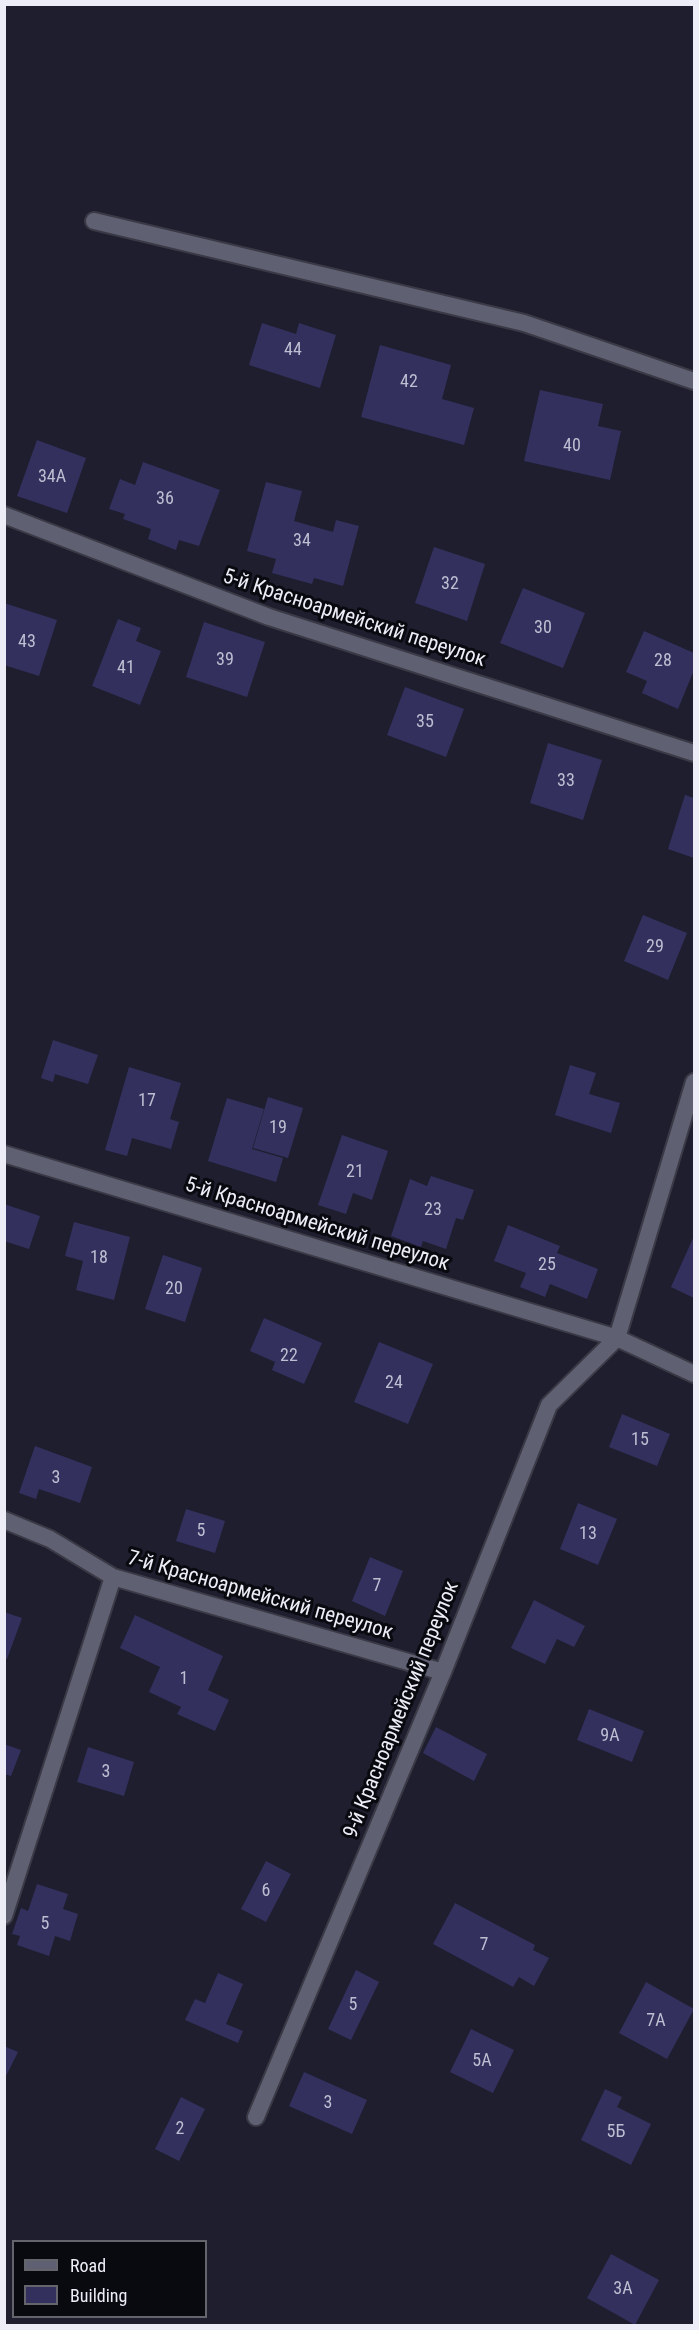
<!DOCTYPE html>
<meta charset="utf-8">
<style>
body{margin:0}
#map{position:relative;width:699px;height:2330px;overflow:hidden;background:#1e1e2e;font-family:"Roboto Condensed",sans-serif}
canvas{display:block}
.frame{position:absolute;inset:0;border:6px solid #ededf8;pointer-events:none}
.legend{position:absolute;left:12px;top:2240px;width:195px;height:78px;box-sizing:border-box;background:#090910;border:2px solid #64646d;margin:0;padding:8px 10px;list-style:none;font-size:18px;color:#ededf8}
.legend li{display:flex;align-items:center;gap:12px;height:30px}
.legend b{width:30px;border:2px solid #64646d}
</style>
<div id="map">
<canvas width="699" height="2330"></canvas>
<div class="frame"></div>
<ul class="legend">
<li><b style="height:8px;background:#606073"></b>Road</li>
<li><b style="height:16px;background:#33305e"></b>Building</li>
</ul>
</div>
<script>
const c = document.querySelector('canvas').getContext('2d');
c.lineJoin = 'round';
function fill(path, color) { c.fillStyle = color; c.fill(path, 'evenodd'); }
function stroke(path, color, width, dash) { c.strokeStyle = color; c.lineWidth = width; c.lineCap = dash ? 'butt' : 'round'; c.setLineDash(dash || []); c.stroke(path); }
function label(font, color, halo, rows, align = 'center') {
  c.font = font + ' "Roboto Condensed",sans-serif'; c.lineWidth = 6; c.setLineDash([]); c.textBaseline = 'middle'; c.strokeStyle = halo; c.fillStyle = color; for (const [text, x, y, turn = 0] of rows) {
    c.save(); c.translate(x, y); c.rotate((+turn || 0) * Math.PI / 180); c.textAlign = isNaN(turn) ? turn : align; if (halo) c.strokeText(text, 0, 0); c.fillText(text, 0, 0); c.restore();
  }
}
const building = new Path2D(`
 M262,323L296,334L299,323L336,335L320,388L249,365Z
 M380,345L451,365L442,399L474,408L464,445L361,417Z
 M540,390L603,404L598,426L621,431L610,480L524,461Z
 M37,440L86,458L67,513L17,496Z
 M143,462L220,490L199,546L179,540L176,550L148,539L151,529L123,519L125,514L109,509L120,479L135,485Z
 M266,482L302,491L294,521L333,532L336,520L359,526L343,586L314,578L312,584L272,573L276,559L247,551Z
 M434,547L485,564L467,621L415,603Z
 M523,588L585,613L563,668L500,643Z
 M4,603L57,620L39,676L4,665Z
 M118,619L141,628L136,641L161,651L140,705L92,686Z
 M204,622L265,642L247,697L186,677Z
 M644,631L694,653V670L678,709L642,693L647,681L626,672Z
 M405,687L464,709L446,757L387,735Z
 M548,743L602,760L583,820L530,803Z
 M685,795L694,798V858L668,849Z
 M643,915L687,933L668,980L624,961Z
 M53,1040L98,1055L88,1084L55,1074L53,1082L41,1078Z
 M570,1065L596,1073L589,1094L620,1103L611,1133L555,1115Z
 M129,1067L181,1083L170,1119L179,1122L171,1149L132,1138L127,1156L105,1150Z
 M268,1097L303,1108L288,1158L253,1148Z
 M227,1098L264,1109L252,1149L283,1158L276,1182L208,1161Z
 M342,1135L388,1151L372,1200L353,1193L346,1214L318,1205Z
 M431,1176L474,1190L463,1220L456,1218L446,1249L423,1241L421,1247L391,1236L410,1179L427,1186Z
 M4,1204L40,1216L29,1249L4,1241Z
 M74,1222L130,1237L114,1300L76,1290L83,1261L65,1256Z
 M508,1225L560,1246L557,1253L598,1269L587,1299L550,1284L545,1297L520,1287L526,1273L494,1261Z
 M694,1236V1298L671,1287Z
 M163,1255L202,1268L185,1322L145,1309Z
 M264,1318L322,1343L304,1384L272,1370L275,1362L250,1351Z
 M379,1342L433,1364L408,1424L354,1402Z
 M622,1414L670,1434L657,1466L609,1447Z
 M35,1446L92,1467L80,1503L39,1489L36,1499L19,1493Z
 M578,1503L617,1519L598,1565L560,1549Z
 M186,1509L225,1521L215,1553L176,1541Z
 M370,1557L403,1571L385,1616L352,1601Z
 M534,1600L585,1626L574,1647L557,1639L545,1664L511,1648Z
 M4,1612L22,1618L7,1659L4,1658Z
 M135,1615L223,1656L208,1690L229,1700L215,1731L177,1714L181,1707L149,1692L160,1667L120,1648Z
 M589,1709L644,1731L632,1762L577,1740Z
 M436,1727L487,1754L474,1781L423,1753Z
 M4,1744L21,1750L11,1776L4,1774Z
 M88,1747L134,1762L124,1796L77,1782Z
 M266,1861L291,1874L266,1922L241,1909Z
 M37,1884L68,1894L63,1909L78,1914L70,1941L55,1936L49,1956L17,1945L20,1936L12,1934L21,1908L28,1911Z
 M455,1903L535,1945L533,1950L549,1958L534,1986L519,1977L513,1987L433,1944Z
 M356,1970L379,1982L351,2040L328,2029Z
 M218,1973L243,1984L226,2024L243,2031L238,2043L185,2020L195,1999L205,2003Z
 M646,1982L694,2009L667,2059L619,2033Z
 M471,2029L514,2050L493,2093L450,2072Z
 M4,2046L18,2052L4,2080Z
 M304,2072L367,2100L352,2134L289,2106Z
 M605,2089L622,2097L617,2107L651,2124L631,2165L581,2140Z
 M181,2097L205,2109L179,2161L155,2149Z
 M611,2254L659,2280L635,2325L587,2298Z`);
const minor = new Path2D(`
 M94,221L524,323L694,381
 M4,515L269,617L694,753
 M4,1154L617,1338L694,1374
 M4,1520L50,1539L113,1577L443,1672
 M4,1916L113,1577
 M256,2117L443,1672L549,1405L617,1338L694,1082`);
const numberNames = [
 ["44",293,350],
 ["42",409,382],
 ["40",572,446],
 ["34А",52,477],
 ["36",165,499],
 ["34",302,541],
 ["32",450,584],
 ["30",543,628],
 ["43",27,642],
 ["39",225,660],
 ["28",663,661],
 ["41",126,668],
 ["35",425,722],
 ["33",566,781],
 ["29",655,947],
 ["17",147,1101],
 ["19",278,1128],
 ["21",355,1172],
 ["23",433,1210],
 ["18",99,1258],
 ["25",547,1265],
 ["20",174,1289],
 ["22",289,1356],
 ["24",394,1383],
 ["15",640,1440],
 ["3",56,1478],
 ["5",201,1531],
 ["13",588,1534],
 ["7",377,1586],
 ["1",184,1679],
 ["9А",610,1736],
 ["3",106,1772],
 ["6",266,1891],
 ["5",45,1924],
 ["7",484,1945],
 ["5",353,2005],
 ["7А",656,2021],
 ["5А",482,2061],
 ["3",328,2103],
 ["2",180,2129],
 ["5Б",616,2132],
 ["3А",623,2289]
];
const streetNames = [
 ["5-й Красноармейский переулок",354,619,18],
 ["5-й Красноармейский переулок",317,1225,17],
 ["7-й Красноармейский переулок",260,1596,16],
 ["9-й Красноармейский переулок",402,1710,-68]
];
fill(building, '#33305e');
stroke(minor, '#3a3a47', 20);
stroke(minor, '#606073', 16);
label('18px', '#bebed2', null, numberNames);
label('21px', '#ededf8', '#090910', streetNames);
</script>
